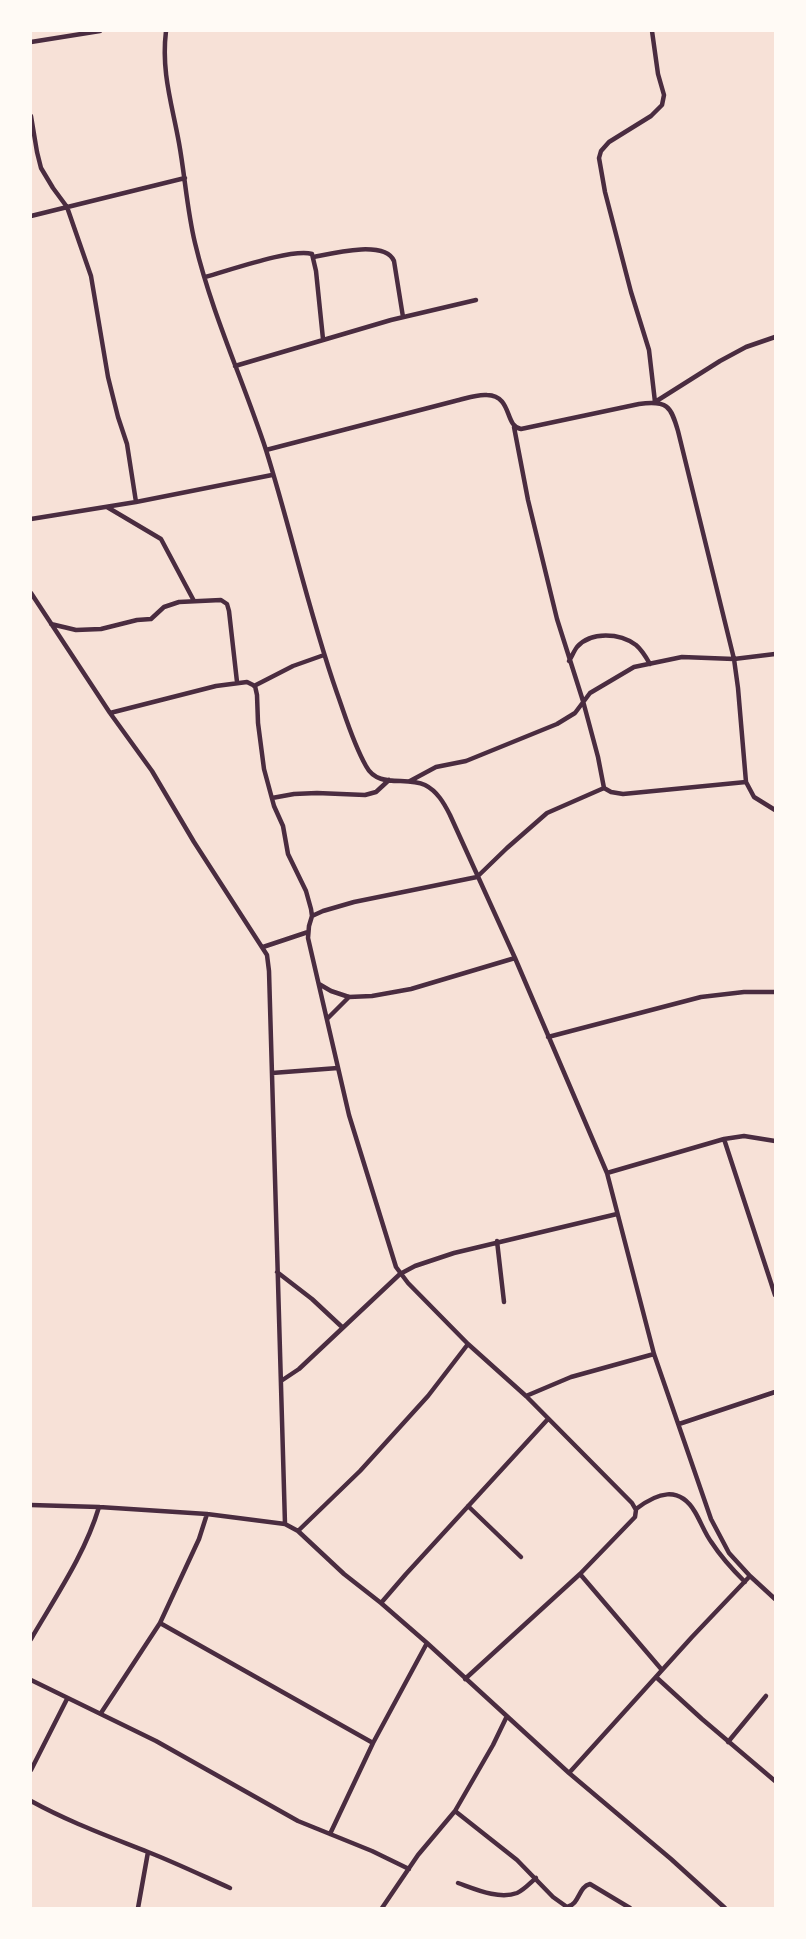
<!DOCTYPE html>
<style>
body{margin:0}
#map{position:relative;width:806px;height:1939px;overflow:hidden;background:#f7e1d7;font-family:"Public Sans",sans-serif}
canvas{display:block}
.frame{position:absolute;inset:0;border:32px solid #fffaf5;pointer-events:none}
</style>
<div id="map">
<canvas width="806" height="1939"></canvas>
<div class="frame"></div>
</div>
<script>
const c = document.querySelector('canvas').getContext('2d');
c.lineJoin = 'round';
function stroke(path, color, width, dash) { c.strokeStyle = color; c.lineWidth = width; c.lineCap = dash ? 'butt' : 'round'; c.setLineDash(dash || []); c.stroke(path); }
const minor = new Path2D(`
 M166,31C161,72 172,104 179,143C185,176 187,210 195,243C212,314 243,380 266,450C291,530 309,613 337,693C346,718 353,743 366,766C378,789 405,776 425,785C437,791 444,803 450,815L515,958L607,1173L654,1354L711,1519L729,1553L750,1576L775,1599
 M652,31L658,74L664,95L662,105L651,116L609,142L601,151L599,158L605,192L631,292L649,350L655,402L720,361L746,347L775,337
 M31,42L100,31
 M31,116L37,152L41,168L53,188L67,207L91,276L108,377L118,417L127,444L136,502
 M31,216L185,178
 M314,257C333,253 385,240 394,261L403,317
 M205,277C228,271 292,248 312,254L316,271L323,339
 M235,366L391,320L476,300
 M514,427L528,500L557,619L583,701L598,757L604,788L611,792L623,794L746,782
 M266,450L455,401C465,399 476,394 487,395C513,396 504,426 521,429L639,404C667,400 671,406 678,431L734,659L738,688L746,782L754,797L775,810
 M107,507L161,539L194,601
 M31,519L136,502L272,475
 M31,593L110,713L152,771L194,842L267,955L269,971L285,1524
 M51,624L76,630L101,629L137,620L151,619L164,607L179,602L221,600L227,604L229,611L237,682
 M569,661C572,656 574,651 577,647C591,631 620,633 636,645C642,650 646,657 650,664
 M254,686L293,666L324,655
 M110,713L216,686L247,682L255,686L257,695L258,723L264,769L274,806L283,826L288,854L306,891L311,909L312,916L309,926L308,938L349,1115L396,1267L408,1283L468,1344L526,1396L632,1503L636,1510L635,1517L580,1574L465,1679
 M410,781L436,767L466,761L557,724L575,713L590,693L634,667L682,657L734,659L775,654
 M272,798L294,794L317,793L365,795L376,792L389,780
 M312,916L323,911L354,902L477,877L507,848L547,813L604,788
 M263,947L308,932
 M319,984L331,991L349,997L372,996L411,989L515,958
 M327,1019L349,997
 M548,1037L701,997L744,992H775
 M272,1073L338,1068
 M724,1139L775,1295
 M607,1173L724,1139L744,1136L775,1141
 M497,1241L504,1302
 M277,1272L312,1299L342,1327
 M281,1381L299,1369L400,1274L415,1266L454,1253L617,1214
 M526,1396L571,1377L654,1354
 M679,1424L775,1392
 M31,1505L99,1507L207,1514L285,1524L298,1531L344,1574L381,1603L427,1643L569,1773L671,1859L725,1908
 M468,1506L521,1557
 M636,1509C657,1493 679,1485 695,1512C701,1522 705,1534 712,1543C721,1557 733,1570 745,1582
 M298,1531L360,1471L428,1396L468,1344
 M580,1574L662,1670
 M381,1603L406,1574L548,1419
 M160,1623L373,1743
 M31,1639C56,1596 85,1554 99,1507
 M656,1677L702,1719L775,1781
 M31,1680L156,1741L298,1821L372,1851L409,1869
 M101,1713L160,1623L199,1539L207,1514
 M728,1742L766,1696
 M31,1770L67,1699
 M569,1773L692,1637L750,1576
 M31,1801C69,1822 108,1836 148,1852C176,1863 203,1876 230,1888
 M455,1811L517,1860L553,1897L567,1907C580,1904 578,1887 590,1884L630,1908
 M330,1834L373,1743L427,1643
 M458,1883C475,1889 499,1900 517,1893C524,1890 530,1883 536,1878
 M138,1908L148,1852
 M382,1908L418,1855L455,1811L493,1745L507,1716`);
stroke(minor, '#4a2c40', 4.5);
</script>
